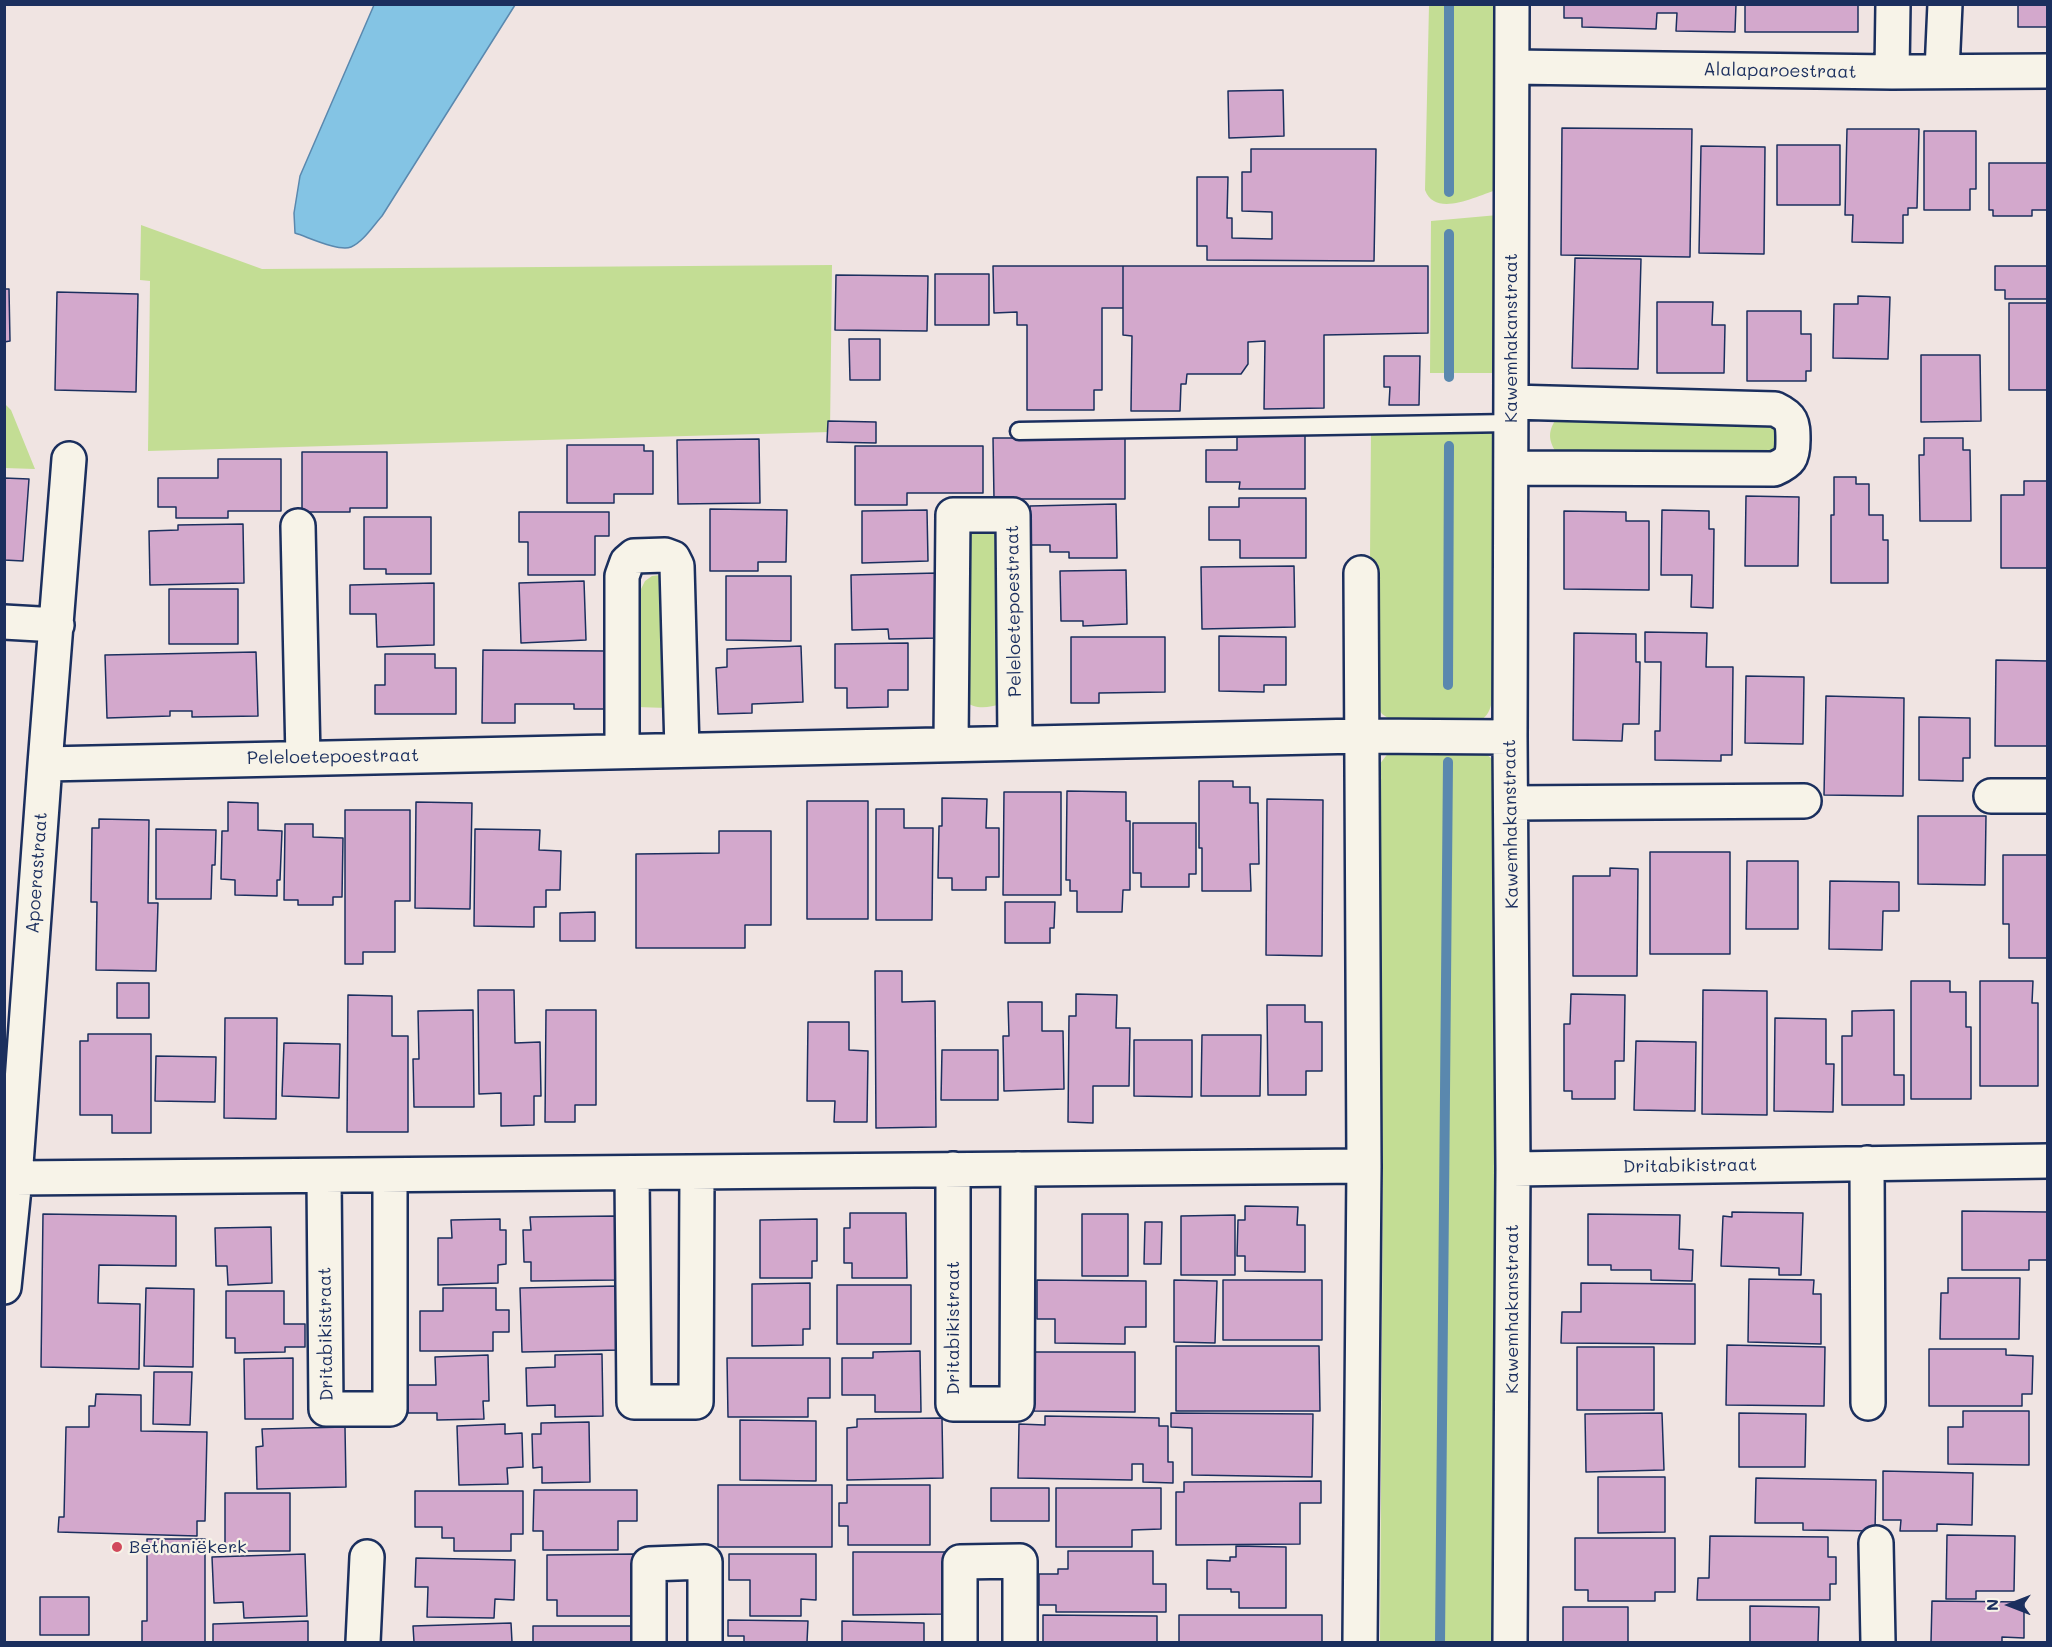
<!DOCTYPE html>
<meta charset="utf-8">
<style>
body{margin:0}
#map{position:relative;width:2052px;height:1647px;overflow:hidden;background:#f0e4e2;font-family:Mali,sans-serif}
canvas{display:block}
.frame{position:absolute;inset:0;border:6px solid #1b2f5e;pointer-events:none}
.north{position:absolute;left:1980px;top:1575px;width:60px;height:60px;-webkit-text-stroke:4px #f7f3e8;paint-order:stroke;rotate:270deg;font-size:16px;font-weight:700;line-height:24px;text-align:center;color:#1b2f5e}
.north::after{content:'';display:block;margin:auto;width:21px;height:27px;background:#1b2f5e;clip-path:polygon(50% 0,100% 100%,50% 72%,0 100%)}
</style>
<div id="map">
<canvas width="2052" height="1647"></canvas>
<div class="frame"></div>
<div class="north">N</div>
</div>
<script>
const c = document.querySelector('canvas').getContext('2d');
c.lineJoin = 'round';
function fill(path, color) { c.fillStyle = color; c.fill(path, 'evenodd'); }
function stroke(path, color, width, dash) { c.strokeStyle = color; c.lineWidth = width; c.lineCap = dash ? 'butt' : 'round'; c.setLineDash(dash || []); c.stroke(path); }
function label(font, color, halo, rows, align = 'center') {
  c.font = font + ' Mali,sans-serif'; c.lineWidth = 4.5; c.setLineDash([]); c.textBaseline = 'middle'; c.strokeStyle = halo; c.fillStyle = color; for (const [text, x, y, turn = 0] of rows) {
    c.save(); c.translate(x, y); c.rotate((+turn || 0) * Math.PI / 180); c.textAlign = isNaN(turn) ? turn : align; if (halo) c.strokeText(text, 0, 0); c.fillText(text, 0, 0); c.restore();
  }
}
const green = new Path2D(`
 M1429,5H1500L1496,190C1477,196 1435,218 1425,190Z
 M1498,215L1497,373H1430L1431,221Z
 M141,225L262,269L832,265L830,432L148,451L150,281L140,280Z
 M4,403L11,410L35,469L5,468Z
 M1556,419L1776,420L1785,459L1557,454C1549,441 1547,433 1556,419Z
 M1371,432H1495L1493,693C1491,708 1490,716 1476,723L1394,722L1382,714L1374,701L1369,685Z
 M1001,522L1002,704C986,708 976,710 963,700L968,524Z
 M661,575L667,708L637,707L629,653L639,593L645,581L652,576Z
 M1482,751L1491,758L1495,766L1499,1125L1495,1642H1380L1383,1171L1380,1032L1379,765L1389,752Z`);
const water = new Path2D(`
 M374,5H515L382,216C373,226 363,242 351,247C339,252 308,237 295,233L294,213L300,176Z`);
const stream = new Path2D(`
 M1449,4V192
 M1449,234V377
 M1448,685L1449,446
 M1440,1642L1448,762`);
const building = new Path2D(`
 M1564,4H1736L1735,32L1676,31L1677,13H1657L1656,29L1582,27V18H1564Z
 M1745,4H1858V32H1745Z
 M2018,4H2048V27H2018Z
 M1283,90L1284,136L1229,138L1228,91Z
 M1562,128L1692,129L1690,257L1561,255Z
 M1847,129H1919L1917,208H1908V215H1903V243L1852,242L1853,215H1845Z
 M1924,131H1976V189H1970V210H1924Z
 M1777,145H1840V205H1777Z
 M1701,146L1765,147L1764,254L1699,253Z
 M1251,149H1376L1374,261L1207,260V246H1197V177H1228L1227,218H1232V238L1272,239V212L1242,211V172H1251Z
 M1989,163H2047V210H2032V216H1993V210H1989Z
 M1575,258L1641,259L1638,369L1572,368Z
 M993,266H1123V308H1102V390H1094V410H1027V325H1017V312L994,313Z
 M1123,266H1428V333L1324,335V408L1264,409L1265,341L1248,342V364L1241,374H1187L1186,384H1181L1180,411H1131L1132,336L1123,335Z
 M1995,266H2048V299H2005V290H1995Z
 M935,274H989V325H935Z
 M836,275L928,276L927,331L835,330Z
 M4,289H9L10,341L4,342Z
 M57,292L138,294L136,392L55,390Z
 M1858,296L1890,297L1888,359L1833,358L1834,304H1858Z
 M1657,302H1713L1712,325H1725L1724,373H1657Z
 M2009,303H2048V390H2009Z
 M1747,311H1801V334H1811V371H1806V381H1747Z
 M849,339H880V380H850Z
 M1921,355H1980L1981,421L1921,422Z
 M1384,356H1420L1419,405H1389L1390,387H1384Z
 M828,421L876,422V443L827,442Z
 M1237,435H1305V489H1239L1240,482H1206V450H1237Z
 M993,438H1125V499H994Z
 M1924,438H1963V450H1970L1971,521H1920L1919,455H1924Z
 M759,439L760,503L678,504L677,440Z
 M567,445H644V451H653V494H614V503H567Z
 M855,446H983V493H907V505H855Z
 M302,452H387V508H350V512H302Z
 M218,459H281V511H228V518H176V507H158V478H218Z
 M1834,477H1856V484H1869V515H1883V540H1888V583H1831V515H1834Z
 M4,478L29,479L23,561L4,560Z
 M2024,481H2048V568H2001V495H2024Z
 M1746,496L1799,497L1798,566H1745Z
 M1239,498H1306V558H1240V540H1209V507H1239Z
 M1116,504L1117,558H1069V552H1050V545H1030V506Z
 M710,509L787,510L786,562H758V571H710Z
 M927,510L928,561L862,563V511Z
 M1662,510L1709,511V529H1714L1713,608L1691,607L1692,575H1661Z
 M1564,511L1626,512V521H1649V590L1564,589Z
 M519,512H609V536H595V575H528V542H519Z
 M364,517H431V574H386V569H364Z
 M243,524L244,583L150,585L149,531L178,530V525Z
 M1294,566L1295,627L1202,629L1201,567Z
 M1126,570L1127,624L1083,626V621H1061L1060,571Z
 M938,573L939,638L889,639L888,629L852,630L851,575Z
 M726,576H791V641L726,640Z
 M584,581L586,640L521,643L519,583Z
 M434,583V645L377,647L376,614H350V585Z
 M169,589H238V644H169Z
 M1645,632L1707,633L1706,667H1733L1732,755H1721V761L1655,760V731H1660L1661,662H1645Z
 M1574,633L1636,634V662H1640L1639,724H1623L1622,741L1573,740Z
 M1219,636L1286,637V685H1264V692L1219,691Z
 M1071,637H1165V692L1099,693V703H1071Z
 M908,643V690H888V707L847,708V688H835V644Z
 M801,646L803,702L752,704V713L718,714L716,668L727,667V649Z
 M483,650L607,651V709H574V704H515V723H482Z
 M256,652L258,716L192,717V711H170V716L107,718L105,655Z
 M385,654H435V668H456V714H375V685H385Z
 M1996,660L2048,661V746H1995Z
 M1746,676L1804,677L1803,744L1745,743Z
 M1826,696L1904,698L1903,796L1824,795Z
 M1919,717L1970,718V758H1963V781L1919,780Z
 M1199,781H1233V787H1250V803H1258L1259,864H1250L1251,891H1202V848H1199Z
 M1067,791L1126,792V821H1130V890H1123L1122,912H1077V891H1070V880H1066Z
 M1004,792H1061V895H1003Z
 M942,798L987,799L986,828H999V877H986V890H952V878H938L939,826H942Z
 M1267,799L1323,800L1322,956L1266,955Z
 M807,801H868V919H807Z
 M228,802L258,803V830L282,831L280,880H277V896L235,895V880L221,879L222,831H228Z
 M416,802L472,803L470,909L415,908Z
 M876,809H904V828H933L932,920H876Z
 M345,810H410V901H395V952H363V964H345Z
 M1918,816H1986L1985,885L1918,884Z
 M99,819L149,820L148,903H158L156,971L96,970L97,902H91L92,828H99Z
 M1133,823H1196V874H1189V887H1141V873H1133Z
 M285,824H313V837L343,838L342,897H333V905H298V900H284Z
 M156,829L216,830L215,865H212L211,899H156Z
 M475,829L540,830L539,850L561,851L560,890H546V907H534V927L474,926Z
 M719,831H771V925H745V948H636V854L719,853Z
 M1650,852H1730V954H1650Z
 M2003,855H2048V958H2009V924H2003Z
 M1747,861H1798V929H1746Z
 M1610,868L1638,869L1637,976H1573V876H1610Z
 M1830,881L1899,882V911H1883L1882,950L1829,949Z
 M1005,902H1055L1054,928H1050V943H1005Z
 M595,912V941H560V913Z
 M875,971H902V1002L935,1001L936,1127L876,1128Z
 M1911,981H1950V992H1966V1027H1971V1099H1911Z
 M1980,981H2033L2032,1003H2038V1086H1980Z
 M117,983H149V1018H117Z
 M478,990H514L515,1043L540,1042L541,1096H534V1125L501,1126V1093L479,1094Z
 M1703,990L1767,991V1115L1702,1114Z
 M1076,994L1117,995L1116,1028H1130L1129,1086H1093V1123L1068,1122L1069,1016H1076Z
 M1571,994L1625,995L1624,1061H1615V1099H1572V1091H1564V1024H1570Z
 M348,995L392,996V1036H408V1132H347Z
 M1008,1002H1042V1031H1063L1064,1089L1004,1091L1003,1036H1009Z
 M1267,1005H1305V1022H1322V1071H1306V1095H1268Z
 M473,1010L474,1107H414L413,1059H419L418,1011Z
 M546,1010H596V1105H575V1122H545Z
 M1894,1010V1075H1904V1105H1842V1036H1852V1011Z
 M225,1018H277L276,1119L224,1118Z
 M1775,1018L1826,1019V1064H1834L1833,1112L1774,1111Z
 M808,1022H849V1050L868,1051L867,1122H834L835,1101H807Z
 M88,1034H151V1133H112V1115H80V1041H88Z
 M1202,1035H1261L1260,1096H1201Z
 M1134,1040H1192V1097L1134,1096Z
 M1636,1041L1696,1042L1695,1111L1634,1110Z
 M284,1043L340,1044L339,1098L282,1096Z
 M942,1050H998V1100H941Z
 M156,1056L216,1057L215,1102L155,1101Z
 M1245,1206L1298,1207L1297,1225H1305V1272L1245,1271V1256H1237L1238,1220H1245Z
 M1962,1211L2048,1212V1260H2029V1270H1962Z
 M1732,1212L1803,1213L1801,1275H1779V1268L1721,1266L1723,1216L1732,1217Z
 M850,1213H906L907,1278H852V1263H844V1228H850Z
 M43,1214L176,1216V1266L99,1265L98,1303L140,1304L139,1369L41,1367Z
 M1082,1214H1128V1276H1082Z
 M1588,1214L1680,1215L1679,1249L1693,1250L1692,1281L1651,1280V1270H1611V1265H1588Z
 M1235,1215V1275H1181V1216Z
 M616,1216V1280L531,1281V1262H524L523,1230H531L530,1217Z
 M500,1219V1230H506V1264L498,1265V1283L438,1285V1238H452L451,1220Z
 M817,1219V1261H812V1278H760V1220Z
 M1145,1222H1162L1161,1264H1144Z
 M271,1227L272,1283L228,1285L227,1266H216L215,1228Z
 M1948,1278H2020L2019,1339H1940L1941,1293H1948Z
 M1749,1279L1814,1280L1813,1294H1821V1344L1748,1342Z
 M1037,1280L1146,1281V1327H1125V1344L1055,1343V1319H1037Z
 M1174,1280L1217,1281L1215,1343L1174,1342Z
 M1223,1280H1322V1340H1223Z
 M810,1283V1329H803V1345L752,1346V1284Z
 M1581,1283L1695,1284V1344L1561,1343L1562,1312H1581Z
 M837,1285H911V1344H837Z
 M620,1286L621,1350L522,1352L520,1288Z
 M146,1288L194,1289L193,1367L144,1366Z
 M443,1288H496V1310H509V1332H493V1351H420V1311H443Z
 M226,1291H284V1324H305V1347H285V1352L235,1353V1338H226Z
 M1727,1345L1825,1347L1824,1406L1726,1405Z
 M1176,1346H1319L1320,1411H1176Z
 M1577,1347H1654V1410H1577Z
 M1929,1349H2006V1355L2033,1356L2032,1394H2022V1406H1929Z
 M920,1351L921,1412H875V1395H842V1358H873V1352Z
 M1034,1352H1135V1412L1034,1411Z
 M602,1354L603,1416L555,1417V1405L527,1406L526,1368L555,1367V1355Z
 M488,1355L489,1401H483L484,1419L437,1420V1413H408V1385H436L435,1357Z
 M293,1358V1419H245L244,1359Z
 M727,1358H830V1398H808V1417H728Z
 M154,1372H192L190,1425L153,1424Z
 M96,1394L141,1395V1431L207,1432L205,1521H197V1536L58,1532L59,1517H64L66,1427H89V1406H95Z
 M1963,1411H2029V1465L1948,1464V1427H1963Z
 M1171,1413L1313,1414L1312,1477L1192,1475V1428L1171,1427Z
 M1662,1413L1664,1470L1586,1472L1585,1414Z
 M1739,1413L1806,1414L1805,1467H1739Z
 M1045,1416L1159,1418V1426H1168V1462H1173V1483L1143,1482V1464H1132V1480L1018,1478L1019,1424L1045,1425Z
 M942,1418L943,1478L847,1480V1428L857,1427V1419Z
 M740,1420L816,1421V1481L740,1480Z
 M589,1422L590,1482L542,1483V1467L533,1468L532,1434H541V1423Z
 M505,1424V1434L522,1433L523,1467L507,1468L508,1484L459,1485L457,1426Z
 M345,1427L346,1487L257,1489L256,1447L263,1446L262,1429Z
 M1883,1471L1973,1473L1972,1525L1937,1524V1531H1900L1901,1520H1883Z
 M1598,1477H1665V1532L1598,1533Z
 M1756,1478L1876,1480L1875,1531L1803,1530V1523H1755Z
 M1321,1481V1503H1300V1544L1176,1545V1492H1184V1482Z
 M718,1485H832V1547H718Z
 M847,1485H930V1545H848V1526H839V1503H847Z
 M991,1488H1049V1521H991Z
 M1056,1488H1161V1529L1132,1530V1547H1056Z
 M534,1490H637V1521H618V1550H543V1531H533Z
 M415,1491H523V1534H511V1551H454V1538H442V1527H415Z
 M225,1493H290V1551H225Z
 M1947,1535L2015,1536L2014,1591H1976V1599H1946Z
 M1710,1536L1828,1537V1557H1836V1584H1830V1600H1697L1698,1578H1709Z
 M1575,1538H1675V1592H1655V1601H1588V1590H1575Z
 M147,1539H205V1642H142V1621H147Z
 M1236,1546L1286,1547V1608H1239V1592H1231V1589H1207V1560L1230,1561V1557H1236Z
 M1068,1551H1153V1584H1166V1612H1056V1605H1039V1574H1058V1569H1068Z
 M853,1552H950L946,1614L853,1615Z
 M305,1554L307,1616L244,1618L243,1602L214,1603L212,1557Z
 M634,1554V1616H557V1600H547V1555Z
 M729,1554H816V1600L801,1599V1616H750V1580H729Z
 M416,1558L515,1560L514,1600L495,1599L494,1618L427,1617L428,1587H415Z
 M40,1597H89V1635H40Z
 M1932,1601L2024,1602V1638L2002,1637V1642H1931Z
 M1750,1606L1819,1607L1818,1642H1750Z
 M1563,1607H1628V1642H1563Z
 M1043,1615L1157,1616V1642H1043Z
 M1179,1615H1322V1642H1179Z
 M728,1620L808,1621L807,1642H744V1636H728Z
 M308,1621V1642H213V1624Z
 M842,1621L924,1623V1642H842Z
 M511,1623L512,1642H414L413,1626Z
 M533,1626H642V1642H533Z`);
const service = new Path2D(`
 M1019,431L1511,423`);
const minor = new Path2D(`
 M1512,67L1892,72L2048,71
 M1942,71L1945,4
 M1892,72L1893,4
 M1511,402L1775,409C1792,417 1793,422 1793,440C1793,458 1790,462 1774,469L1511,468
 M298,526L303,758
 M4,622L57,625
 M951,744L953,515H1013L1015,743
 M622,751V576L627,562L634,556L665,555L673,558L677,566L682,750
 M45,764L1361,736L1510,737
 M1991,796H2048
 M1511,803L1804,801
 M1867,1163L1868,1403
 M953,1169V1404H1017L1018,1169
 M1513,1169L2048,1161
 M632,1173L634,1402H696L697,1172
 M324,1176L326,1409H390V1175
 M15,1178L1364,1166
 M4,1287L15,1178L45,764L69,459
 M1876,1543L1878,1642
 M363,1642L367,1557
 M649,1642V1564L705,1562V1642
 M960,1642V1562L1020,1561V1642
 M1360,1642L1364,1166L1361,573
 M1510,1642L1513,1169L1510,737L1512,4`);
const markers = [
 [117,1547,6,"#d1495b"]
];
const streetNames = [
 ["Alalaparoestraat",1780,71,1],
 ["Kawemhakanstraat",1511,338,-90],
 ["Peleloetepoestraat",1014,611,-91],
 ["Peleloetepoestraat",333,757,-1],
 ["Kawemhakanstraat",1511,824,-91],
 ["Apoerastraat",37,873,-86],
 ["Dritabikistraat",1690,1166,-1],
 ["Kawemhakanstraat",1512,1309,-90],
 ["Dritabikistraat",953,1328,-90],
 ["Dritabikistraat",326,1334,-91]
];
const poiNames = [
 ["Bethaniëkerk",129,1547]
];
fill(green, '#c3dd94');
fill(water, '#84c4e4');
stroke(water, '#5a88ae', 1.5);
stroke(stream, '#5a88ae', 10);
fill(building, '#d3a8cc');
stroke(building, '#1b2f5e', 1.5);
stroke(service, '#1b2f5e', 21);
stroke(minor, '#1b2f5e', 38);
stroke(service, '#f7f3e8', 16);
stroke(minor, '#f7f3e8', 33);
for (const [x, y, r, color] of markers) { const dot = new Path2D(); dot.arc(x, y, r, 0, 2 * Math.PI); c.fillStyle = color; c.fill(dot); stroke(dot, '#f7f3e8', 2); }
label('18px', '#1b2f5e', '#f7f3e8', streetNames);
label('18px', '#1b2f5e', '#f7f3e8', poiNames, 'left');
</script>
